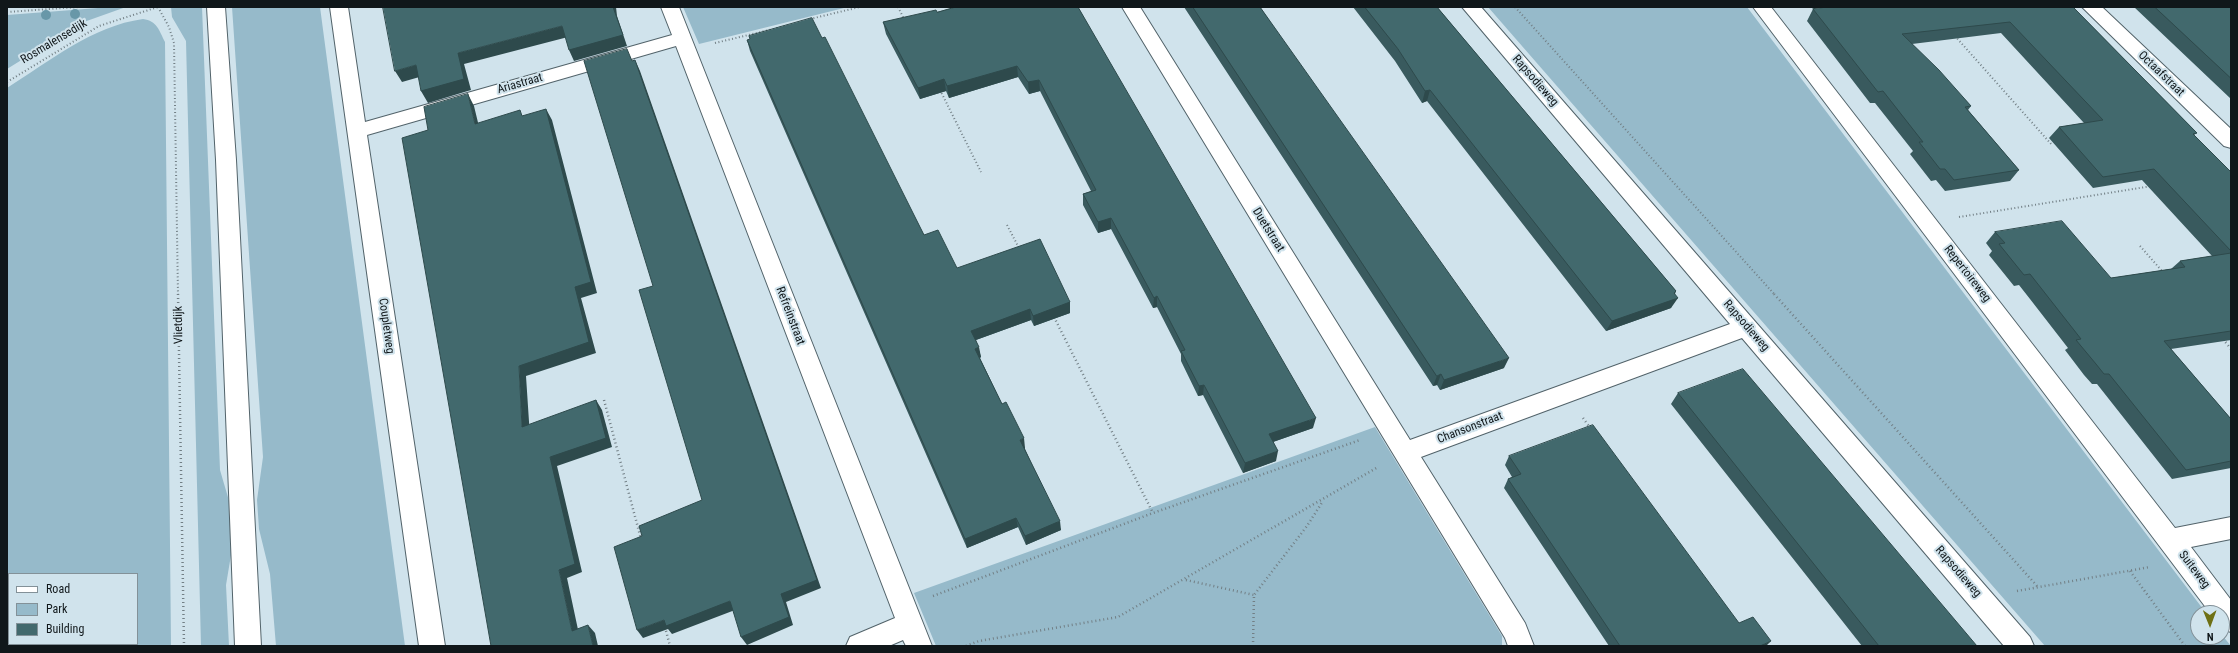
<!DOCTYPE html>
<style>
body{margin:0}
#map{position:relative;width:2238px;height:653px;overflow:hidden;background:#d0e3ec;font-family:"Roboto Condensed",sans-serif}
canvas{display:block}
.frame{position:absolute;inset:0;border:8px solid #10171a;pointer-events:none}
.legend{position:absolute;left:8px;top:573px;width:130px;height:72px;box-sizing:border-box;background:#d0e3ec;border:1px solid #839198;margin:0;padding:5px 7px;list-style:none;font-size:12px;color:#10171a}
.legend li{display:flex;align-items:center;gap:8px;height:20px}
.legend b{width:20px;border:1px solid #839198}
.north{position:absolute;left:2190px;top:605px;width:40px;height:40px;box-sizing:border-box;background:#d0e3ec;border:1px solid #839198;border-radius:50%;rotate:179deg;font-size:11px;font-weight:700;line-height:16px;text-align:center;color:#10171a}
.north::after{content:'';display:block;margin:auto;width:14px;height:18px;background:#6e7014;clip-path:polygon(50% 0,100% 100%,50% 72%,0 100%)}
</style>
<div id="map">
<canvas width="2238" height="653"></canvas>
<div class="frame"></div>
<ul class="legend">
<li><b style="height:5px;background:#fff"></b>Road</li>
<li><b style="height:11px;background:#96baca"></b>Park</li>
<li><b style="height:11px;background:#42696d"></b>Building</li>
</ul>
<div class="north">N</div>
</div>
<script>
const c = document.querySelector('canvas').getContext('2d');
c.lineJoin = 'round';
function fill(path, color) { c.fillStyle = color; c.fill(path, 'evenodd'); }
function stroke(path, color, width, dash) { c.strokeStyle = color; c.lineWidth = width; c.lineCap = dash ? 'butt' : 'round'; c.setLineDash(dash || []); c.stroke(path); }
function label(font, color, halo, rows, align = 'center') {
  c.font = font + ' "Roboto Condensed",sans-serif'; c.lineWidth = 4; c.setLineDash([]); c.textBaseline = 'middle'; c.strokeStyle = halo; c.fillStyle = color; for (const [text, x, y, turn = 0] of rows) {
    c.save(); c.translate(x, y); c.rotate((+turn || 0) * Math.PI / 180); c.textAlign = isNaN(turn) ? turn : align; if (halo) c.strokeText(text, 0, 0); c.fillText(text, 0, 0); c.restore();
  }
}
const green = new Path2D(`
 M111,7H126L81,23L7,69V15Z
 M171,7H202L220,470L232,511L233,543L226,585L229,646H201L186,41L172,17Z
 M232,7H320L405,646H276L270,574L259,529L257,500L263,457Z
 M683,7H848L699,44Z
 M1488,7H1747L2206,613H2198V637H2222V635L2231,646H2045Z
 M143,19C157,21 159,30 165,42L171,646H7V88C50,61 92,26 143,19ZM9,574H137V644H9Z
 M1375,427L1502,636V646H936L914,593Z`);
const pathFar1 = new Path2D(`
 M158,7L169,27L174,43L178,295
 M898,7L904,19
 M1515,7L1775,295
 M7,12L79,7
 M810,19L860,7
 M1955,36L2052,145
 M715,43L790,25
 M7,82L99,26L158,7
 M940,90L981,172
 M1959,217L2152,186
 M1007,225L1020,250
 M2140,246L2162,271`);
const path = new Path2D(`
 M178,294L184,646
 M1774,294L2038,587
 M1054,317L1153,513
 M2223,339L2231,349
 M604,400L641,539
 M1583,418L1591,429
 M2130,571L2185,646
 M1186,580L1254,595
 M2017,591L2150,567
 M933,596L1153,513L1360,440
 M665,627L670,646
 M966,646L979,641L1118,617L1378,467
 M1253,646L1254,595L1307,526L1323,501`);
const street = new Path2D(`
 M330,7H348L365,122L672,35L661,7H679L932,646H906L903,640L889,646H846L850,637L895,618L676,46L367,135L445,646H419Z
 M1122,7H1140L1410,440L1730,324L1462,7H1481L2030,637L2034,646H2004L1742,338L1421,457L1525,623L1534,646H1508L1505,638Z
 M1753,7H1771L2175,528L2231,517V539L2191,547L2231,600V632L2222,629V613H2210Z
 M2082,7H2102L2231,129V148L2224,146Z`);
const secondary = new Path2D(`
 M207,7H225L236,160L261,646H235L216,160Z`);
const trees = [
 [75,14],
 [46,15]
];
const wall = new Path2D(`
 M1078,7L1313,428L1273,442L1276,461L1243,473L1203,395L1198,396L1181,361V354L1157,307L1153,308L1111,229L1098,233L1083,205V194L1091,191L1040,91L1029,94L1018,77L949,98L946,91L920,99L886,34L883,22L937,12Z
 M1184,7H1260L1504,368L1440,390L1437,385L1433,386Z
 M1353,7H1437L1676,291L1675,294L1671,308L1606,331L1427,101L1422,103L1395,61Z
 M2073,7L2197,133L2194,135L2231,172V340L2171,349L2231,419V468L2172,479L2097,384H2092L2084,375L2065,350L2068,348L2030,299L2019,285L2014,286L1989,255L1992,251L1986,243L1995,232L2111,278L2171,269L2180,261L2212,256L2142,180L2093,188L2049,138L2059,127L2084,123L2001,33L1912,44L1971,106L1968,110L2019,170L2010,181L1945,191L1936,180L1931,181L1910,154L1913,151L1875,103H1870L1807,21L1813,9Z
 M2134,7H2231V99Z
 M822,38L924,235L957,268L1070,302V313L1034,326L1031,320L976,340L981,357L980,358L1002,404L1025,448V449L1061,530L1026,545L1018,527L967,548L750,51L747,40Z
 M1678,393L1977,646H1862L1671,404Z
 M1509,456L1739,623L1766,646H1609L1504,488L1508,479L1512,477L1505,465Z`);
const shadedWall = new Path2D(`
 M613,7H616L617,16L627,46L574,61L569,50Z
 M562,26L568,37L464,64L471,90L428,103L421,91L458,53Z
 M635,60L640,71L821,588L786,602L793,625L747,645L741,637L781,594Z
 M416,65L423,76L402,82L395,71Z
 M1017,66L1018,77L949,98L947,86Z
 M944,79L946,91L920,99L918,88Z
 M1039,80L1040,91L1029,94L1028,82Z
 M1430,90L1427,101L1422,103L1425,91Z
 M468,94L474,106L481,135L475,124Z
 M546,109L552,120L597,293L581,298L596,353L526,376L530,437L522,427L519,366L575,287Z
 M1111,218V229L1098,233V222Z
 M1676,291L1671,300L1678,298L1671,308L1606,331L1612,321Z
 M1157,296V307L1153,308L1154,298Z
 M1070,302V313L1034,326L1033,316Z
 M1030,309L1031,320L973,341L971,331Z
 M979,347L981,357L977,359L975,349Z
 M1509,358L1504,368L1440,390L1444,380Z
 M1441,374L1437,385L1433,386L1437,376Z
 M1204,385L1203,395L1198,396L1199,386Z
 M596,400L602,410L612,447L557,466L582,572L567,578L580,639L572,631L559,570L550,457Z
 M1316,418L1313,428L1267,444L1269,434Z
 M1024,438L1025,448L1022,450L1020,440Z
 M1278,451L1276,461L1243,473L1245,463Z
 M1016,518L1018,527L967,548L965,539Z
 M1060,521L1061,530L1026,545L1025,536Z
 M730,601L735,610L672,634L668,629L643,638L637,630L664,620Z
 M588,625L595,633L598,646H593Z
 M1771,641L1766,646H1760Z`);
const building = new Path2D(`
 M383,7H613L623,35L569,50L562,26L458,53L464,79L421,91L416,65L395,71Z
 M956,7H1078L1316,418L1269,434L1278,451L1245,463L1204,385L1199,386L1181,351L1185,350L1157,296L1154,298L1111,218L1098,222L1083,194L1096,190L1039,80L1028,82L1017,66L947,86L944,79L918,88L883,22L936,10L937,12Z
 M1193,7H1260L1509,358L1444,380L1441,374L1437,376Z
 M1365,7H1437L1676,291L1674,293L1678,298L1612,321L1430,90L1425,91L1398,49Z
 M1828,7H2073L2197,133L2193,134L2231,172V251L2154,169L2103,177L2059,127L2103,120L2010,22L1902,34L1939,70L1971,106L1965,107L2019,170L1954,180L1945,169H1940L1919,142H1923L1883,91L1878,92L1813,9Z
 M2155,7H2231V78Z
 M812,18L822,38L825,37L924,235L938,230L957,268L1040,239L1070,302L1033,316L1030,309L971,331L979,347L975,349L1002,404L1006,402L1024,438L1020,440L1060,521L1025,536L1016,518L965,539L747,40L750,39L749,36Z
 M627,49L632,61L635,60L817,580L781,594L789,617L741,637L730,601L666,626L664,620L637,630L614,547L642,536L639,526L702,500L639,290L653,286L584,61Z
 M468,94L475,124L520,110L522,116L546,109L591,282L575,287L589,342L519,366L522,427L596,400L606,438L550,457L575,564L559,570L572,631L588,625L593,646H491L402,138L428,130L424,107Z
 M2062,221L2111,278L2185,267L2180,261L2231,253V331L2164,341L2231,419V461L2186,470L2109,374H2104L2096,364L2076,340L2081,339L2041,288L2030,274L2024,275L1999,244L2005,243L1995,232Z
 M1743,369L1977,646H1879L1678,393Z
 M1593,425L1739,623L1753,617L1771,641L1760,646H1620L1508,479L1521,474L1509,456Z`);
const streetNames = [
 ["Rosmalensedijk",54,42,-31],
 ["Octaafstraat",2161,74,44],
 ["Rapsodieweg",1535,81,49],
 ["Ariastraat",520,84,-16],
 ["Duetstraat",1268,230,58],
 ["Repertoireweg",1967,274,52],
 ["Refreinstraat",790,316,69],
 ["Vlietdijk",179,325,-91],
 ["Coupletweg",386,326,82],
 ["Rapsodieweg",1746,326,49],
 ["Chansonstraat",1470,428,-21],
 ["Suiteweg",2194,570,53],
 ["Rapsodieweg",1958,572,49]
];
fill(green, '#96baca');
stroke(street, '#52636a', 2);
stroke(secondary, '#52636a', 2);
stroke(pathFar1, '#727f85', 2, [1, 2.5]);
stroke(path, '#727f85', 2.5, [1, 3]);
fill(street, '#fff');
fill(secondary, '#fff');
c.fillStyle = '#6897a8';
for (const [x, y] of trees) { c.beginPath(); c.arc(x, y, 5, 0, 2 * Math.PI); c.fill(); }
fill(wall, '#395a5e');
fill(shadedWall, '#2e4a4c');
fill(building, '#42696d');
stroke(building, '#2e4a4c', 1);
label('12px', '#10171a', '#d0e3ec', streetNames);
</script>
